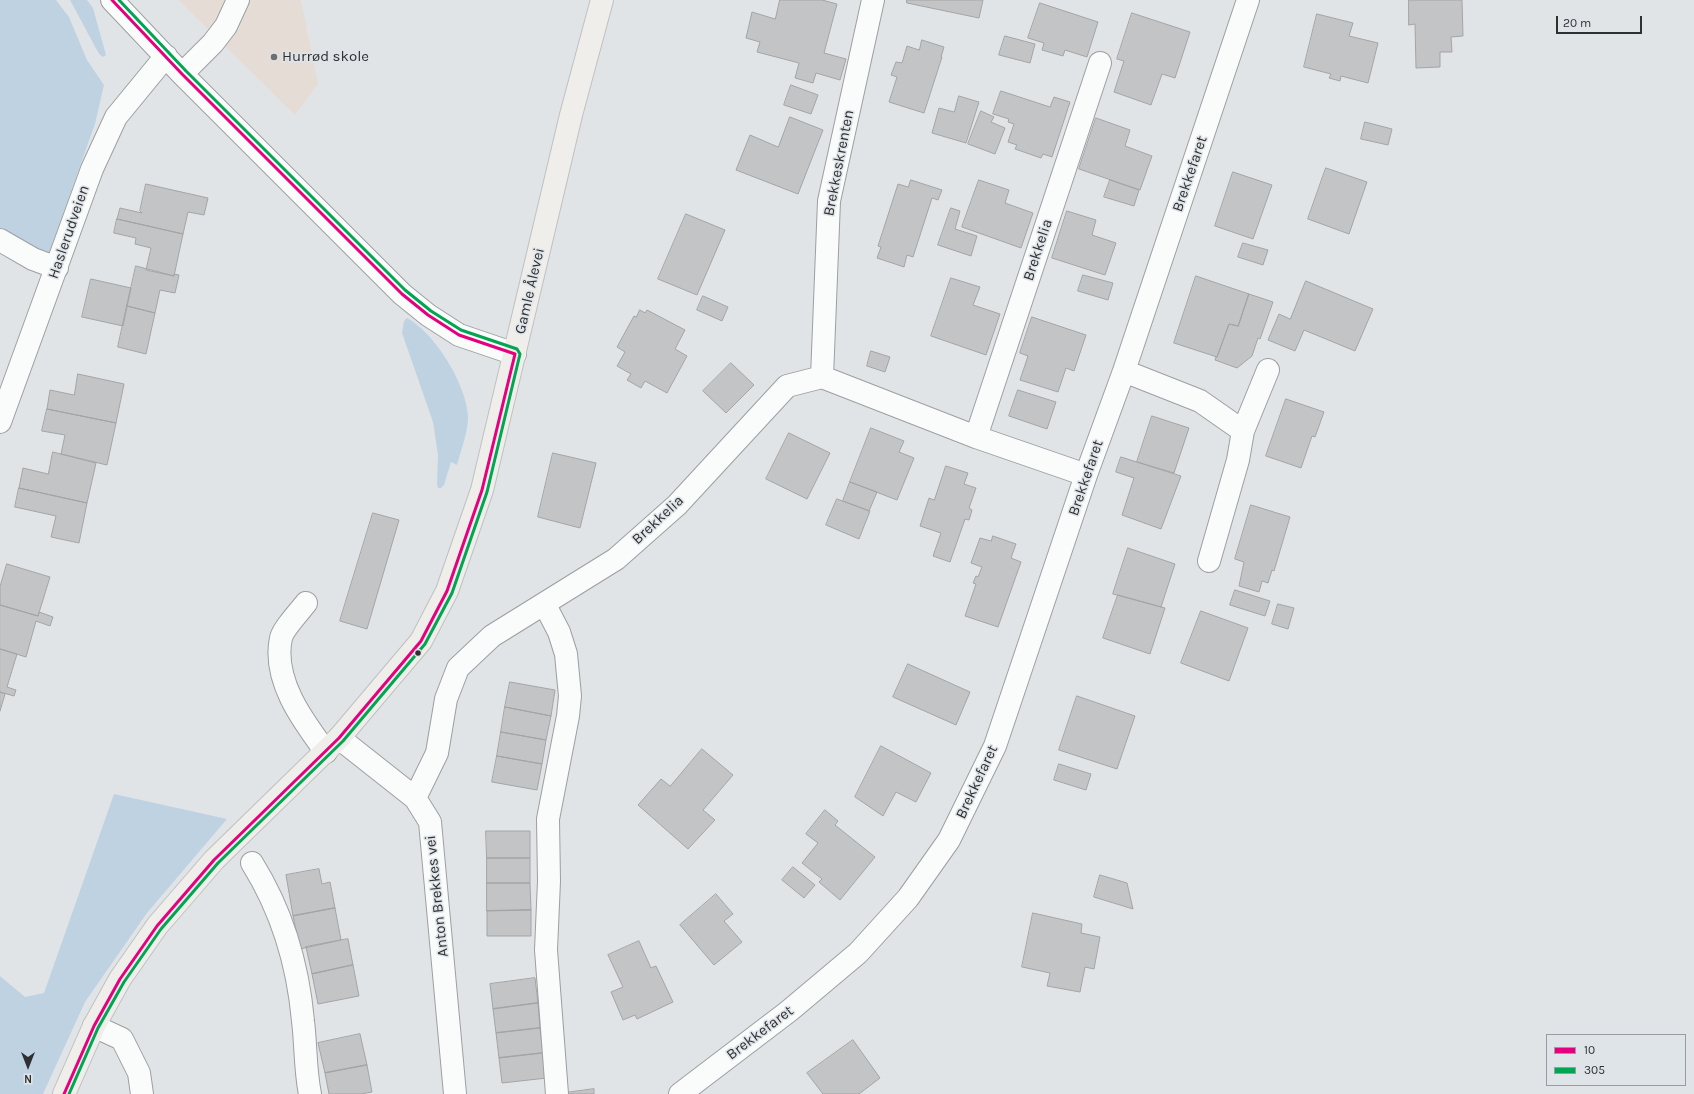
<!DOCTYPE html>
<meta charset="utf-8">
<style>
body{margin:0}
#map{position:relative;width:1694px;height:1094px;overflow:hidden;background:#e1e4e7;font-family:Karla,sans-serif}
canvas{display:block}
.legend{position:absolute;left:1546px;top:1034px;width:140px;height:52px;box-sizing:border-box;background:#dfe4e9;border:1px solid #989c9f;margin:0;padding:5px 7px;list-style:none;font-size:12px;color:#2e3031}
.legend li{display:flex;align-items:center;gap:8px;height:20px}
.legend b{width:20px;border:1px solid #989c9f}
.north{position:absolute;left:8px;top:1046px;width:40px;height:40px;-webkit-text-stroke:3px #dfe4e9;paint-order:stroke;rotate:180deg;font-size:11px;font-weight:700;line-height:16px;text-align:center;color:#2e3031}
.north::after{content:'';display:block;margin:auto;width:14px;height:18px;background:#2e3031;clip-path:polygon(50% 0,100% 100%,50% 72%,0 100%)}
.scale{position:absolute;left:1556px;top:16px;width:86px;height:18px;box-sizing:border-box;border:2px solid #2e3031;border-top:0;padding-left:5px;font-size:12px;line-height:14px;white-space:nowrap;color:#2e3031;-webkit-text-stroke:3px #dfe4e9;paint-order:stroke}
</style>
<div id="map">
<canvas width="1694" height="1094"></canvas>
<ul class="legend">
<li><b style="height:5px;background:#e5007d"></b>10</li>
<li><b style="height:5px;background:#00a651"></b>305</li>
</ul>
<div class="north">N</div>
<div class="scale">20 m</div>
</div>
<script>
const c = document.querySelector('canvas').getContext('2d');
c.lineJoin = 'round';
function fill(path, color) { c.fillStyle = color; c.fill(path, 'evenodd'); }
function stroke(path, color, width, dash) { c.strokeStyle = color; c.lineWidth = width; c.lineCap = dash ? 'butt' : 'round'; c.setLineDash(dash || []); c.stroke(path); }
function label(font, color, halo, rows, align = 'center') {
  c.font = font + ' Karla,sans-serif'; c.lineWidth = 3; c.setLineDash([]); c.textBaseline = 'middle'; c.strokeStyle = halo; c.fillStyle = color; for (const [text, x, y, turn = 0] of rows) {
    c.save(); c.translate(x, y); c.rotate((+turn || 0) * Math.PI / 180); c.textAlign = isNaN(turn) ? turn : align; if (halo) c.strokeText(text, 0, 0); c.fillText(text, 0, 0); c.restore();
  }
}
const education = new Path2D(`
 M178,0H301L318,84L295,115Z`);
const green = new Path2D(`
 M0,0H56L69,17L87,60L104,85L95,124L49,253L44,256L8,237L0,227Z
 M70,0H87L93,8L106,55L103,57L99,54Z
 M407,318C435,333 467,385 468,417C468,432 461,450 457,465L451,462L444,485L441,488H438L437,484L438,455L433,422L402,333L404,321Z
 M114,794L227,819L147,913L85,1002L43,1094H0V976L25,997L44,993Z`);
const building = new Path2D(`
 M780,0H822L837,4L824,53L846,59L840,80L816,73L813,83L795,78L799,63L757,52L760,42L746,38L752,12L775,19Z
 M907,0H983L979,18L907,3Z
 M1409,0H1462L1463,36L1451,37L1452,52H1440V67L1416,68L1415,24L1409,25Z
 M1040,3L1098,22L1087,57L1065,50L1063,56L1042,50L1044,43L1028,38Z
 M1132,13L1190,32L1175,78L1162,74L1151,105L1114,92L1124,61L1117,59Z
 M1317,14L1353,23L1349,36L1378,43L1368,83L1341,76L1340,81L1329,78L1331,74L1304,67Z
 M1005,36L1035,44L1030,63L999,55Z
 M922,40L944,47L941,57H942L924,113L889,102L897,77L891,75L896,62L902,63L907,46L919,50Z
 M791,85L818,95L811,114L784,105Z
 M1001,91L1050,107L1054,97L1070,102L1052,157L1043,154L1041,158L1015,149L1017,145L1008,142L1014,124L1008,122L1009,119L993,114Z
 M959,96L979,102L966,143L932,133L939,108L954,112Z
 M981,111L994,117L991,122L1005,128L995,154L968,144Z
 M790,117L823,130L798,194L736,170L750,135L778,147Z
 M1096,118L1130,130L1125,146L1152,156L1140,190L1079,169Z
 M1365,122L1392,129L1388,145L1361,139Z
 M1326,168L1367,182L1349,234L1308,219Z
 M1233,172L1272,185L1253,239L1215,226Z
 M911,180L942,190L938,200L932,198L913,257L907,255L904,267L877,258L881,247L878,246L898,184L908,187Z
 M979,180L1009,190L1005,203L1033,213L1021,248L962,227Z
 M1110,180L1139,190L1134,206L1104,197Z
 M146,184L208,198L204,215L188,212L183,234L117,219L120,208L142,213L140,211Z
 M951,208L960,211L955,229L977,236L971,256L938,245Z
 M1067,211L1096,220L1092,235L1116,243L1105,275L1052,258Z
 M686,214L725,230L697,295L658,279Z
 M117,219L183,234L174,276L146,270L151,248L135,244L136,238L114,233Z
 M1243,243L1268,250L1263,265L1238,257Z
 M136,266L174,276V274L179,275L175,293L160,290L155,313L127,306Z
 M1083,275L1113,283L1108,300L1078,291Z
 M1196,276L1249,294L1238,326L1229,324L1217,357L1174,343Z
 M951,278L980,287L973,305L1000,314L986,355L931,336Z
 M91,279L131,288L123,326L82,317Z
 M1306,281L1373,309L1355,351L1304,330L1295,351L1268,340L1279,314L1290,319Z
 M1249,294L1273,302L1260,339L1258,338L1252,356L1237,368L1215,360L1216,357H1217L1229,324L1238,326Z
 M703,296L728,307L722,321L697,310Z
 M127,306L155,313L146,354L118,347Z
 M640,310L645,313L647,310L685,330L675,349L687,356L667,393L645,381L641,388L627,380L631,374L617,366L625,352L617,347L634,316L636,317Z
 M1032,317L1086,335L1074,371L1066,368L1058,392L1020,380L1028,356L1020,353Z
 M871,351L890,357L885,372L867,366Z
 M731,363L754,385L726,413L703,391Z
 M78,374L124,384L116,423L47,409L50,390L74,395Z
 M1018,390L1056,402L1047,429L1009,416Z
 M1286,399L1324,412L1315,437L1312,436L1301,468L1266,456Z
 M47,409L116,423L107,465L61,454L65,435L42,431Z
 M1152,416L1189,428L1174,473L1137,462Z
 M871,428L904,441L899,452L914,458L897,500L850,482Z
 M789,433L830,453L807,499L766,479Z
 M53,452L96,463L87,503L19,488L23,468L48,474Z
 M553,453L596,463L580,528L538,517Z
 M1121,457L1181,476L1161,529L1122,515L1134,478L1116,472Z
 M946,466L968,473L964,484L976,488L969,508L972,510L969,520L965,519L950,562L933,556L941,533L920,526L929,498L934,500Z
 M850,482L877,492L869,511L843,501Z
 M19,488L87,503L79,543L51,537L56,516L15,507Z
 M837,499L870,511L859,539L826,525Z
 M1251,505L1290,517L1274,571L1272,570L1268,583L1262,581L1259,592L1239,586L1244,562L1235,559Z
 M373,513L399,520L367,629L340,621Z
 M993,536L1016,544L1011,558L1021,562L998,627L965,616L976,584L973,583L976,576L978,577L982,567L971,563L980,538L991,541Z
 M1128,548L1175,564L1161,607L1113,594Z
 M7,564L50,577L38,616L0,605V587Z
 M1235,590L1270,601L1265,616L1230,605Z
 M1118,595L1165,608L1150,654L1103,638Z
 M1278,604L1294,608L1288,629L1272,624Z
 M0,605L38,616L39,612L53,617L50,626L36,621L26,657L0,649Z
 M1201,611L1248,628L1229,681L1181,663Z
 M0,649L17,654L7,687L16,690L14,696L0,692Z
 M908,664L970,692L956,725L893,697Z
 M510,682L555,690L551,716L505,707Z
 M0,692L5,694L0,711Z
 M1077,696L1135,716L1117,769L1059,750Z
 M505,707L551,716L546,740L501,732Z
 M501,732L546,740L542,764L497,756Z
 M881,746L931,773L916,802L896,792L883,816L855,797Z
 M702,749L733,775L703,810L715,820L688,849L638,805L661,779L670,786Z
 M497,756L542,764L537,790L492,782Z
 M1059,764L1091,774L1086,790L1054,780Z
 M825,810L838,821L835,825L875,857L840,900L819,882L822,879L802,863L818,843L806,834Z
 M486,831H530V858H487Z
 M487,858H530V883H487Z
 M793,867L815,885L804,898L782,880Z
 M319,869L322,884L330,882L335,908L293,916L286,875Z
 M1100,875L1127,883L1133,909L1094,897Z
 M487,883H530L531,910L487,911Z
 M716,894L733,914L724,921L742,942L714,965L680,925Z
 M335,908L341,940L300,949L293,916Z
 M531,910V936H487V911Z
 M1033,913L1082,924L1081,933L1100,937L1094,969L1085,967L1080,992L1047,986L1050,973L1022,967Z
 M348,939L353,965L312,974L306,947Z
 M639,941L651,968L656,966L673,1002L637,1019L635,1015L623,1020L611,992L623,987L608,955Z
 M353,965L359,996L318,1004L312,974Z
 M535,978L538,1003L493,1009L490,984Z
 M538,1003L540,1028L496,1033L493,1009Z
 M540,1028L543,1053L499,1058L496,1033Z
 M360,1034L367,1065L325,1073L318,1043Z
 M853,1040L880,1078L859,1094H823L807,1073Z
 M543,1053L547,1078L502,1083L499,1058Z
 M367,1065L372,1092L361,1094H329L325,1073Z
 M594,1089V1094H565V1093Z`);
const minor = new Path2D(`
 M112,0L182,74L402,294L428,315L459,335L515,354
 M182,74L213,43L226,26L238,0
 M0,240L33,259L57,268
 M1124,371L1200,401L1243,431L1238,460L1209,561
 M822,377L829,201L873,0
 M0,422L92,169L116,117L166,56
 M1243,431L1268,370
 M976,437L1100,63
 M306,603C300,611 283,629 281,638C272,680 303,721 326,752
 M545,605L559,632L566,654L570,696L568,716L548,819L549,881L546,950L557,1094
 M339,738L415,798L430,822L455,1094
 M415,798L437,753L446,699L458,668L492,636L616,559L677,505L787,386L822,377L976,437L1086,475
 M252,863C282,911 298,965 303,1021C306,1045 305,1070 310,1094
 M94,1026L122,1039L139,1073L142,1094
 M680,1094L789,1011L858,953L908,898L949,840L995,746L1086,475L1124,371L1248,0`);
const major = new Path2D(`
 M64,1094L94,1026L120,979L157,926L214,860L339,738L421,641L447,591L482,490L571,115L602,0`);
const bus1 = new Path2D(`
 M64,1094L94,1026L120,979L157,926L214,860L339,738L421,641L447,591L482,490L515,354L459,335L428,315L402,294L182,74L112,0`);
const bus2 = new Path2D(`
 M69,1094L98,1028L124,982L161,929L218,863L343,741L425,644L452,593L487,492L520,354L517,349L461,330L431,311L405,290L186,71L119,0`);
const markers = [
 [274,57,4,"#6d6f71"],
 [418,653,3.5,"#2e3031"]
];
const poiNames = [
 ["Hurrød skole",282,57]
];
const streetNames = [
 ["Brekkeskrenten",839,163,-79],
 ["Brekkefaret",1190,174,-71],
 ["Haslerudveien",69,232,-71],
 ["Brekkelia",1038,250,-72],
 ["Gamle Ålevei",530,291,-77],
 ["Brekkefaret",1086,478,-71],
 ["Brekkelia",658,520,-43],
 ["Brekkefaret",977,782,-65],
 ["Anton Brekkes vei",437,896,-96],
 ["Brekkefaret",760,1033,-37]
];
fill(education, '#e6dcd6');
fill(green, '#bfd2e2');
fill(building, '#c3c4c5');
stroke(building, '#a4a4a6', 1);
stroke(minor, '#9d9fa1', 24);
stroke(major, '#bfc0c1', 24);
stroke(minor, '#fafbfb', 22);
stroke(major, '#f0eeea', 22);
stroke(bus1, '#e5007d', 3);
stroke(bus2, '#00a651', 3);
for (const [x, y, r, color] of markers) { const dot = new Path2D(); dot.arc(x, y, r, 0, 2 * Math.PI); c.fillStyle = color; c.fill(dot); stroke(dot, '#dfe4e9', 1.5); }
label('15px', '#2e3031', '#dfe4e9', poiNames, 'left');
label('15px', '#2e3031', '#dfe4e9', streetNames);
</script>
